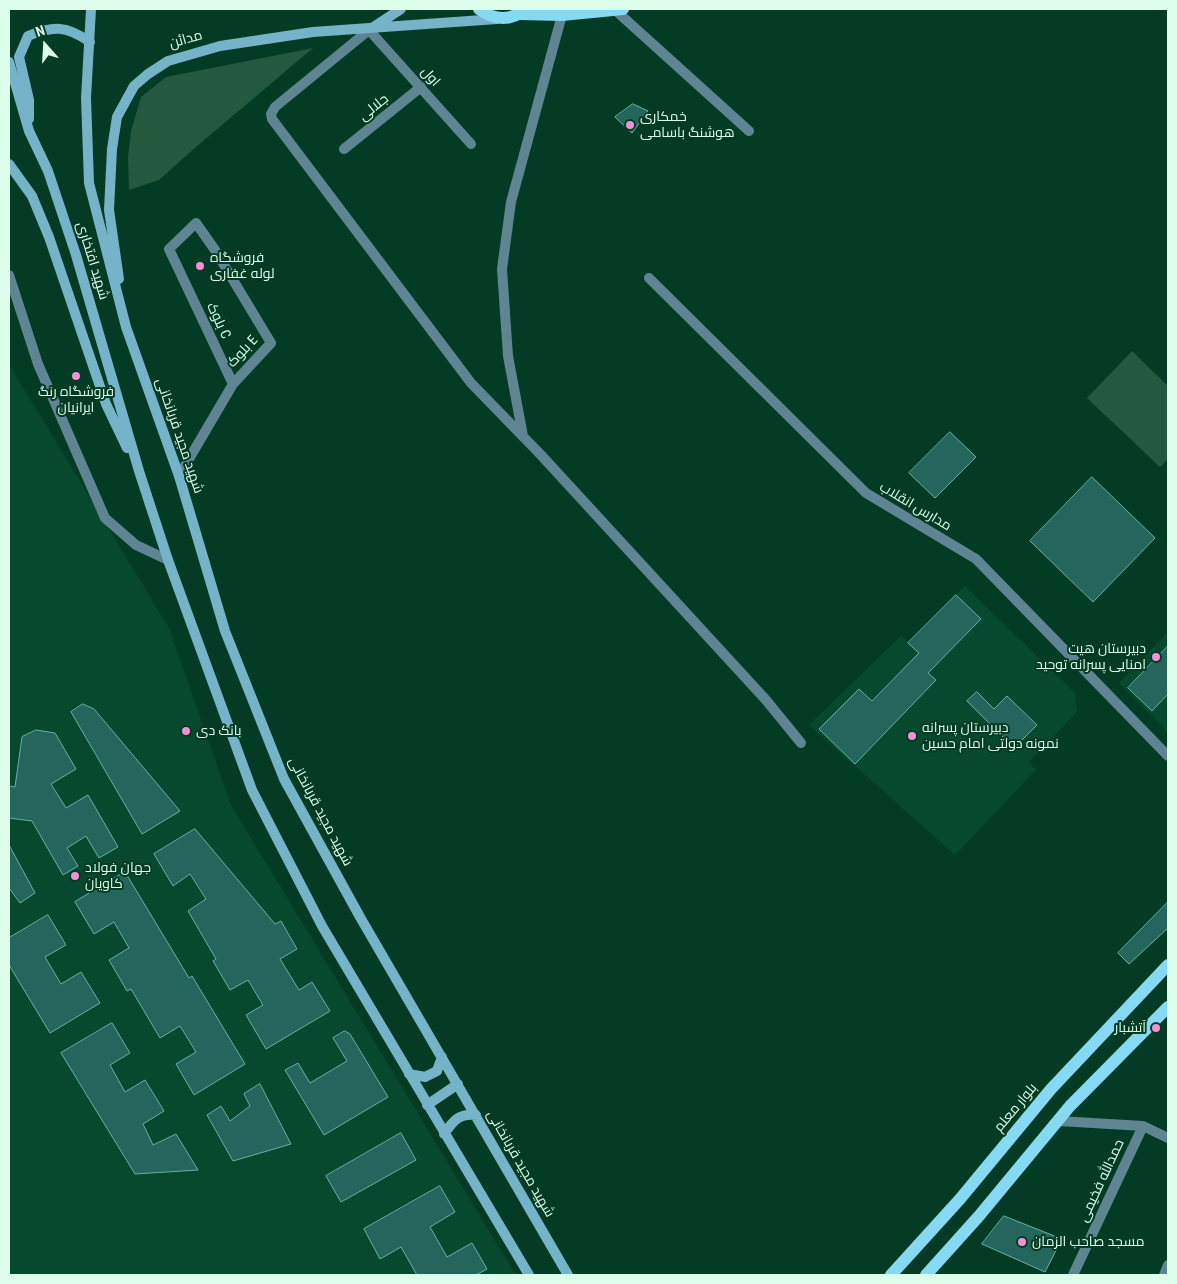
<!DOCTYPE html>
<meta charset="utf-8">
<style>
body{margin:0}
#map{position:relative;width:1177px;height:1284px;overflow:hidden;background:#033b24;font-family:"Roboto Condensed",sans-serif}
canvas{display:block}
.frame{position:absolute;inset:0;border:10px solid #dcfeea;pointer-events:none}
.north{position:absolute;left:20px;top:20px;width:50px;height:50px;-webkit-text-stroke:4px #033b24;paint-order:stroke;rotate:341deg;font-size:14px;font-weight:700;line-height:20px;text-align:center;color:#dcfeea}
.north::after{content:'';display:block;margin:auto;width:18px;height:22px;background:#dcfeea;clip-path:polygon(50% 0,100% 100%,50% 72%,0 100%)}
</style>
<div id="map">
<canvas width="1177" height="1284"></canvas>
<div class="frame"></div>
<div class="north">N</div>
</div>
<script>
const c = document.querySelector('canvas').getContext('2d');
c.lineJoin = 'round';
function fill(path, color) { c.fillStyle = color; c.fill(path, 'evenodd'); }
function stroke(path, color, width, dash) { c.strokeStyle = color; c.lineWidth = width; c.lineCap = dash ? 'butt' : 'round'; c.setLineDash(dash || []); c.stroke(path); }
function label(font, color, halo, rows, align = 'center') {
  c.font = font + ' "Roboto Condensed",Cairo,sans-serif'; c.lineWidth = 4; c.setLineDash([]); c.textBaseline = 'middle'; c.strokeStyle = halo; c.fillStyle = color; for (const [text, x, y, turn = 0] of rows) {
    c.save(); c.translate(x, y); c.rotate((+turn || 0) * Math.PI / 180); c.textAlign = isNaN(turn) ? turn : align; if (halo) c.strokeText(text, 0, 0); c.fillText(text, 0, 0); c.restore();
  }
}
const built = new Path2D(`
 M9,364L169,628L231,805L516,1275H9Z
 M965,586L1075,693L1077,712L1029,762L1036,770L955,855L809,725L901,636L909,642Z
 M1168,632V732L1119,683Z`);
const green = new Path2D(`
 M313,48L196,147L159,180L129,190L128,157L131,131L141,97L166,77Z
 M1132,351L1168,386V459L1160,467L1087,398Z`);
const building = new Path2D(`
 M633,104L648,111L632,133L615,117Z
 M950,432L976,457L935,498L909,473Z
 M1092,477L1155,538L1093,602L1030,541Z
 M956,595L981,619L928,673L936,680L855,764L819,729L859,689L872,701L919,653L908,643Z
 M1168,646V694L1152,711L1128,688Z
 M977,692L994,709L1007,696L1037,725L1014,748L967,701Z
 M83,704L94,709L180,811L142,834L71,712Z
 M36,730L55,733L76,769L51,784L66,808L88,795L118,847L99,858L86,836L67,848L78,866L63,875L32,821L9,818V786L15,787L22,737Z
 M195,829L275,924L281,921L297,949L280,959L299,990L312,982L330,1011L266,1049L246,1015L263,1005L248,980L230,990L213,961L216,959L188,911L206,899L190,874L173,886L154,854Z
 M9,845L35,893L20,903L9,888Z
 M125,872L189,978L192,976L245,1064L194,1095L176,1064L196,1052L180,1026L160,1038L131,989L127,991L109,960L129,948L114,922L94,934L75,902Z
 M1168,902V928L1129,964L1118,953Z
 M48,915L66,945L45,957L61,984L81,972L100,1003L50,1033L9,965V938Z
 M112,1023L130,1053L110,1065L125,1092L145,1080L164,1111L143,1124L153,1145L176,1134L198,1170L135,1174L61,1053Z
 M345,1031L350,1034L388,1097L324,1135L285,1070L298,1063L310,1083L347,1061L333,1038Z
 M260,1084L291,1144L233,1161L207,1115L221,1106L230,1121L250,1106L244,1094Z
 M401,1133L416,1160L341,1202L326,1176Z
 M440,1186L455,1212L430,1227L447,1257L472,1243L487,1269L476,1275H417L401,1247L380,1259L364,1229Z
 M1004,1216L1062,1239L1045,1272L982,1244Z`);
const street = new Path2D(`
 M614,9L749,131
 M471,144L369,30L275,107L271,114L272,119L471,383L541,455L766,700L801,743
 M344,149L421,87
 M9,275L38,364L105,518L136,545L168,560
 M649,278L866,493L976,559L1168,756
 M523,436L508,356L502,269L511,202L562,15
 M179,476L233,384L271,343L215,250L196,223L169,249L233,384
 M1059,1121L1143,1126L1168,1138
 M1073,1275L1143,1126
 M1164,1275L1168,1265`);
const secondary = new Path2D(`
 M91,9L86,98L89,183L126,327L179,476L225,631L284,779L360,917L568,1275
 M372,28L401,9
 M9,62L29,131L48,171L76,255L139,471L168,560L252,790L322,926L529,1275
 M29,119V100L19,57L28,36C54,25 67,26 90,42
 M9,164L32,196L49,237L106,404L127,448
 M119,279L109,210L112,149L117,117L134,86L148,74L168,61L220,46L313,32L497,19
 M409,1074L425,1077L437,1071L442,1057
 M427,1105L458,1084
 M444,1134C453,1121 459,1113 476,1115`);
const primary = new Path2D(`
 M479,9C495,21 511,21 526,9
 M520,14L562,15L623,9
 M891,1275L960,1199L1051,1089L1168,965
 M926,1275L979,1216L1070,1106L1168,1007`);
const markers = [
 [630,125,5,"#f491d4"],
 [200,266,5,"#f491d4"],
 [76,376,5,"#f491d4"],
 [1156,657,5,"#f491d4"],
 [186,731,5,"#f491d4"],
 [912,736,5,"#f491d4"],
 [75,876,5,"#f491d4"],
 [1156,1028,5,"#f491d4"],
 [1022,1242,5,"#f491d4"]
];
const streetNames = [
 ["مدائن",186,40,-16],
 ["اول",430,77,48],
 ["جلالی",374,108,-39],
 ["شهید افتخاری",92,261,73],
 ["بلوک C",218,321,65],
 ["بلوک E",243,352,-47],
 ["شهید مجید قربانخانی",179,436,71],
 ["مدارس انقلاب",915,507,31],
 ["شهید مجید قربانخانی",320,812,62],
 ["بلوار معلم",1016,1108,-50],
 ["شهید مجید قربانخانی",520,1164,60],
 ["حمدالله فخیمی",1102,1181,-65]
];
const poiNames = [
 ["خمکاری",640,117],
 ["هوشنگ باسامی",640,133],
 ["فروشگاه",210,258],
 ["لوله غفاری",210,274],
 ["فروشگاه رنگ",76,392,"center"],
 ["ایرانیان",76,408,"center"],
 ["دبیرستان هیت",1146,649,"right"],
 ["امنایی پسرانه توحید",1146,665,"right"],
 ["دبیرستان پسرانه",922,728],
 ["نمونه دولتی امام حسین",922,744],
 ["بانک دی",196,731],
 ["جهان فولاد",85,868],
 ["کاویان",85,884],
 ["آتشبار",1146,1028,"right"],
 ["مسجد صاحب الزمان",1032,1242]
];
fill(built, '#06492f');
fill(green, '#24593f');
fill(building, '#24665b');
stroke(building, '#60b4a4', 1);
stroke(street, '#5e8591', 10);
stroke(secondary, '#75b4c8', 10);
stroke(primary, '#86d9f2', 12);
for (const [x, y, r, color] of markers) { const dot = new Path2D(); dot.arc(x, y, r, 0, 2 * Math.PI); c.fillStyle = color; c.fill(dot); stroke(dot, '#033b24', 2); }
label('14px', '#dcfeea', '#033b24', streetNames);
label('14px', '#dcfeea', '#033b24', poiNames, 'left');
</script>
